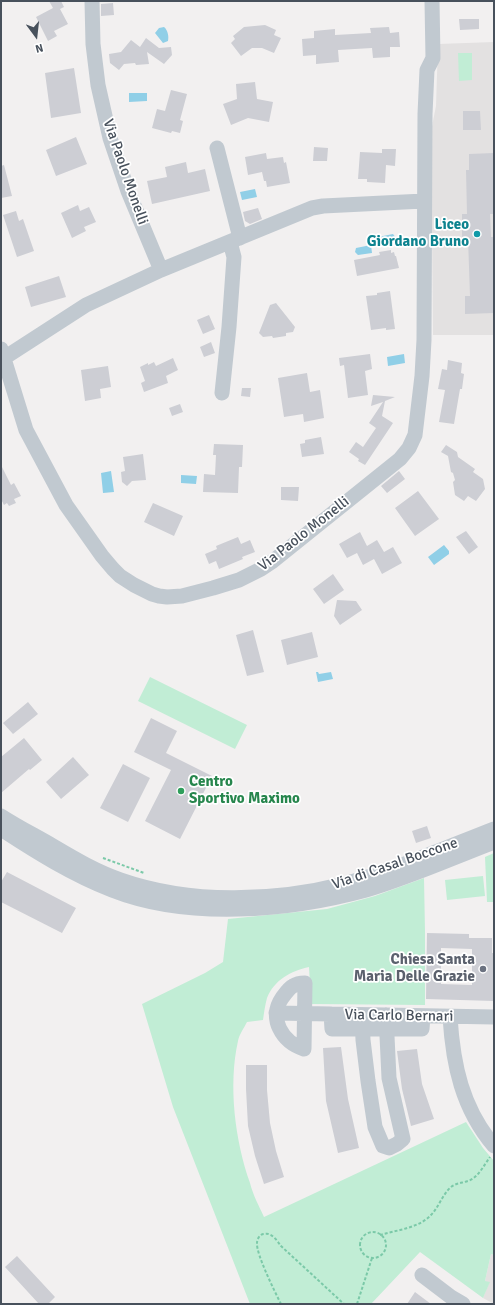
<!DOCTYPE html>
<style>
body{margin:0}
#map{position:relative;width:495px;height:1305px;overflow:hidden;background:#f2f0f0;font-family:Signika,sans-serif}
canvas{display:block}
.frame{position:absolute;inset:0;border:2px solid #48515c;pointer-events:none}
.north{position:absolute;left:16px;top:16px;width:40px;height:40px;-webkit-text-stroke:3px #fff;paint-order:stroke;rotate:165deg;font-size:11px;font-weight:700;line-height:16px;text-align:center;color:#48515c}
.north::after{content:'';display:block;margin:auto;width:14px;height:18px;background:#48515c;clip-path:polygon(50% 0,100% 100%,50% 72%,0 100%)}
</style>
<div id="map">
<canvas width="495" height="1305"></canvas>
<div class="frame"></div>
<div class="north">N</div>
</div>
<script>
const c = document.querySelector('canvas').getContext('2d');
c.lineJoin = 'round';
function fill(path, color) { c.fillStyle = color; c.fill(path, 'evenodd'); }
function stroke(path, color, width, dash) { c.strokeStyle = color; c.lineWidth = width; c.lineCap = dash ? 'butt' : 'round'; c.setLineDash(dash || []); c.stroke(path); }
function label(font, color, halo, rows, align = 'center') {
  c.font = font + ' Signika,sans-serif'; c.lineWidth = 3.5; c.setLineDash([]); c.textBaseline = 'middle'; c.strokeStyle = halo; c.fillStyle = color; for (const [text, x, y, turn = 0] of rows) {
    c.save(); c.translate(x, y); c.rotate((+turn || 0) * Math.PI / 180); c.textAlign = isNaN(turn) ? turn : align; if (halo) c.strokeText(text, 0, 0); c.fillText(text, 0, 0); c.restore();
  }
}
const education = new Path2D(`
 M494,42V335H433L431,131L436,106L438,44Z
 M491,1254L494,1255V1304L483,1298L489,1283L485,1281Z`);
const green = new Path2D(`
 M458,53H472V80L459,81Z
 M150,677L247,725L235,749L138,701Z
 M494,853V902H487L485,857Z
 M483,876L485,896L447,900L445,880Z
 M424,878L425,932V1005L311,1004L309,967C291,971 274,980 267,998C265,1005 264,1013 263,1020L247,1022C244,1028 239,1035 238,1041C228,1085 235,1141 250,1183C253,1195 259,1206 264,1217L466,1122L483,1148L494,1161V1255L491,1254L485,1281L490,1282L483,1298L420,1252L371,1304H250L173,1107L142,1004L205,973L223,962L228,919L327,909L375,896Z`);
const water = new Path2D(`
 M164,27C168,30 169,37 168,41L163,43L155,33L159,28Z
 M129,93H147V101L129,102Z
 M255,189L257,197L242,200L240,192Z
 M393,234L396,238L394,242L379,244L378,237Z
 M371,245L372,253L358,255L355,252L356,248Z
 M404,354L405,363L388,366L387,357Z
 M111,471L114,492L103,493L101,473Z
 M181,475L197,476L196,484L181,483Z
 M444,545L449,551V554L434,565L428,557Z
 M316,672H318L319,674L331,672L333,679L318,682Z`);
const building = new Path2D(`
 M49,1H61L64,7L60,9L68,24L54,31L57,36L48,41L36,17L53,8Z
 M113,3L114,15L101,16V4Z
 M459,19H479V29L460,30Z
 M265,25L276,30L274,35L281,38L274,53L262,48H252L241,56L231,43L235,39L233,36L244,27Z
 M389,27L390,33L399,32L400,47H390V57L373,58L372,48L338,50L339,62L316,64V55L303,56L302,39L314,38V31L335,29V35L371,33L370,28Z
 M146,38L159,48L171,47L172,55L164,64L147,52L149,64L136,65L135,63L124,64L119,70L110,63L109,54L121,52L131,40L140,47Z
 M74,68L81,113L51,118L45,73Z
 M255,82L257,99L273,102L269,122L248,118L231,125L223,104L237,99L236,84Z
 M171,90L187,94L180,120L183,121L180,133L172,131L171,133L152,128L157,109L165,111Z
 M463,111H480L481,130H463Z
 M76,137L87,164L56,176L46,150Z
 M314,147L328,148L327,161H313Z
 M382,149H396L395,166L386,165L385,183L367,182V179H358L360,152L382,153Z
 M266,153L267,159L283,157L284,163L286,162L290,183L267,187L266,181H264L262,172L248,175L245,157Z
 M494,153V214H490L491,237H494V313L465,314V296H470L468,238H462V214H467L466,170H469V154Z
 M186,162L188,173L205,169L210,191L152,204L147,181L167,177L165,167Z
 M4,165L12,196L1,198V166Z
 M78,205L80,211L89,207L96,222L84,227L86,231L72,238L61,213Z
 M258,208L262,219L250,224L245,221L243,212Z
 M16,211L19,221L23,219L34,251L17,257L3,215Z
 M391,250V253L394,252L395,256H396L399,268L357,276L354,260L380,255L379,252Z
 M59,276L66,297L31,307L25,287Z
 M390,291L395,329L386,330V328L371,330L366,296L377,295V293Z
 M276,303L295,327L293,332L286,333V336L273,338L272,336L263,337L259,333L270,305Z
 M209,315L215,329L203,334L197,320Z
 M211,342L215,353L204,357L200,347Z
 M370,354L372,369L365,371L368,395L348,398L344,365L340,366L339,358Z
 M173,358L178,370L166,376L168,383L144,392L141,383L145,381L140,367L148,363V365L154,362L156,366Z
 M448,360L462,363L461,373L464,374L462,389H460L454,424L439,422L445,390L438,389L442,369L447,370Z
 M108,366L111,387L100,389L101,398L85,401L81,370Z
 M307,373L310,392L320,390L324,418L304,422L303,414L284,417L278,378Z
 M242,388H251L250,397L241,396Z
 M373,395L395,397L385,401L382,416L393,423L365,465L358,461L359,459L349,452L356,442L363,447L376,428L369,423L383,402L371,406Z
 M180,404L183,412L172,416L169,408Z
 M321,437L324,454L302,457L300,444L305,443V440Z
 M214,444L243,445L242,467H239L238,493L203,492L204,474L215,475L216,455H213Z
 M446,445L457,452L458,457L475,469L473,472L483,479L485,489L476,501L468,496L464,501L455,495L453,482L455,480L453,473L451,472L448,456L441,452Z
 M143,454L146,480L132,481L127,486L122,482L121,472L125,471L123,457Z
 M1,465L11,485L14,483L21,496L14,499L16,503L9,506L7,503L4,505L1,499Z
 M399,471L405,479L387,493L381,486Z
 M281,487H299L298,501L281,500Z
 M418,491L439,519L415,536L395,508Z
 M153,503L183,516L174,536L144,522Z
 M466,531L478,547L469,554L456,537Z
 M360,532L367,546L377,540L384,552L393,547L402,563L382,574L374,559L363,565L357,553L347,558L339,544Z
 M238,537L241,544L250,540L255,552L242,557L243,559L219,569L216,561L209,564L205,554L217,549L216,546Z
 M333,574L344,590L324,604L313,589Z
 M337,600L356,601L362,610L340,625L334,616Z
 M253,630L264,672L247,676L236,635Z
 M312,632L318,657L287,665L281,640Z
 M28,702L38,714L13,734L3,723Z
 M151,718L177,731L166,753L212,776L180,839L145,821L171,770L134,752Z
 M24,738L42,760L30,770L29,769L1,793V757Z
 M73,757L89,775L61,799L46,782Z
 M123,764L150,778L128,822L100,808Z
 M427,826L431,838L416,843L412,831Z
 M7,872L76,908L62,933L1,902V882Z
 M427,933L469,934V938H492V953H494V1001L426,999ZM441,948L472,949V985L441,984Z
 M341,1047L348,1099L359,1148L338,1153L326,1101L323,1048Z
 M417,1049L422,1084L434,1119L411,1126L402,1089L397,1051Z
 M246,1065H267V1090L270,1123L276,1151L284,1177L264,1184L255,1156L248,1126L246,1089Z
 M17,1256L55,1297L48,1304H39L5,1267Z
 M415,1292L431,1304H407Z`);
const path = new Path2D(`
 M103,858L144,873
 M360 1245a13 13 0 1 1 26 0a13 13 0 1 1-26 0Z
 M380,1235C397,1230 419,1228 431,1215C439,1207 442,1195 451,1187C456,1183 462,1183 468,1181C478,1178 484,1165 490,1157
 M281,1304C275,1292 256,1254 257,1243C257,1239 260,1234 264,1234C272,1232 277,1241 281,1246L344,1304
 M357,1304L372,1258`);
const minor = new Path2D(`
 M217,148L240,238
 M161,270L312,208L323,206L424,201
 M1,349L26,430L66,505L102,556L113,569L120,576L134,585L152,594L159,596L167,597L182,596L213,588L239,580L261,569L273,561L400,459L409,448L415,435L422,376L424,340L425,114L427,70L433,58L432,1
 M4,358L86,305L161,270L128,191L110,138L98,85L93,44L92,1
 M222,393L229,327L234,257L230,242
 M1,816C18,827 36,836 53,846C75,859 97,872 121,880C190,904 273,902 344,884C395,870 445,848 494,829
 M1,829C36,852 73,875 112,890C188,920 289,911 366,890C410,877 452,858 494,842
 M305,983L304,1049C282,1042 268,1018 282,998C285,994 289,988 293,986C296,984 301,983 305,983Z
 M276,1013L494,1017
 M331,1014L332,1029H422L423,1016
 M362,1015L363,1040L368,1081L375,1127L383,1146L389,1148L397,1144L403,1139L389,1078L386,1015
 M450,1017C453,1065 462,1108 494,1146
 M422,1275L451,1297L463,1304`);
const markers = [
 [477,234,4,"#0f9aa8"],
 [181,791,4,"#2e9e5b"],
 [483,969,4,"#6b7280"]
];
const streetNames = [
 ["Via Paolo Monelli",125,172,71],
 ["Via Paolo Monelli",304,534,-38],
 ["Via di Casal Boccone",395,864,-19],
 ["Via Carlo Bernari",399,1016,1]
];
const cultureNames = [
 ["Liceo",469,225],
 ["Giordano Bruno",469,242]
];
const leisureNames = [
 ["Centro",189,782],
 ["Sportivo Maximo",189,799]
];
const worshipNames = [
 ["Chiesa Santa",475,960],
 ["Maria Delle Grazie",475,977]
];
fill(education, '#e3e1e1');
fill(green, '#c1edd5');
fill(water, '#90cfe7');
fill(building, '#cdced4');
stroke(path, '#7bc9a8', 2, [3, 2]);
stroke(minor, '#c1c9d0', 15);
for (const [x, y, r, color] of markers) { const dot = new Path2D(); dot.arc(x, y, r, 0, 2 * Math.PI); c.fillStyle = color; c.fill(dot); stroke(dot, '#fff', 1.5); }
label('15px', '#48515c', '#fff', streetNames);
label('bold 15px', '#0d838f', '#fff', cultureNames, 'right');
label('bold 15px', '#27864d', '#fff', leisureNames, 'left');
label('bold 15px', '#5b616d', '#fff', worshipNames, 'right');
</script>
